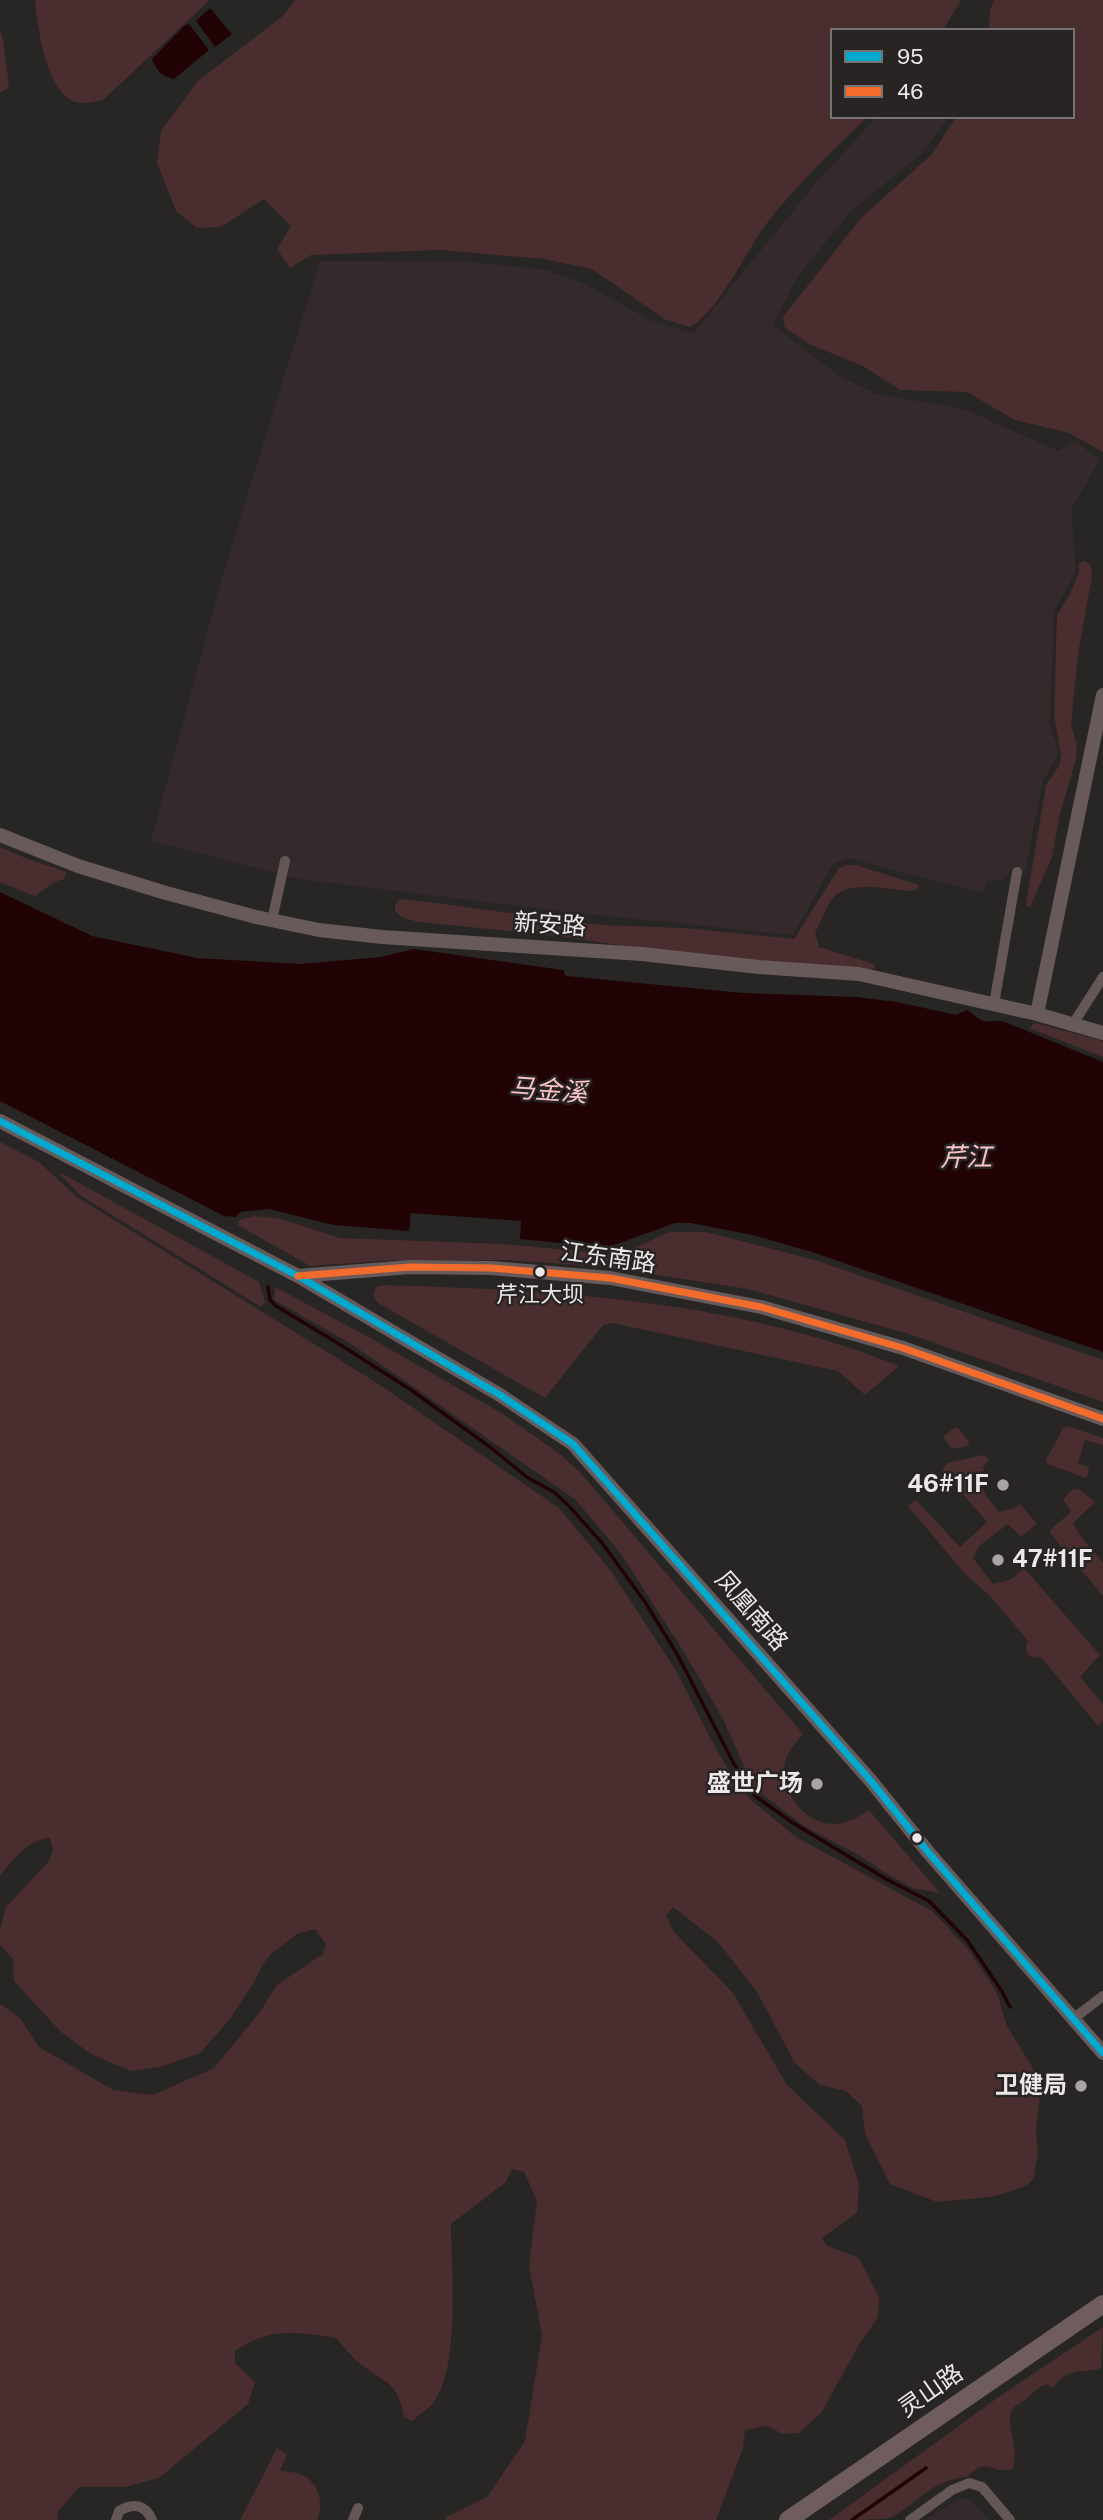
<!DOCTYPE html>
<meta charset="utf-8">
<style>
body{margin:0}
#map{position:relative;width:1103px;height:2520px;overflow:hidden;background:#282525;font-family:"Public Sans",sans-serif}
canvas{display:block}
.legend{position:absolute;left:830px;top:28px;width:245px;height:91px;box-sizing:border-box;background:#292424;border:2px solid #777273;margin:0;padding:9px 12px;list-style:none;font-size:21px;color:#ece8e9}
.legend li{display:flex;align-items:center;gap:14px;height:35px}
.legend b{width:35px;border:2px solid #777273}
</style>
<div id="map">
<canvas width="1103" height="2520"></canvas>
<ul class="legend">
<li><b style="height:9px;background:#00a9ce"></b>95</li>
<li><b style="height:9px;background:#f36c2b"></b>46</li>
</ul>
</div>
<script>
const c = document.querySelector('canvas').getContext('2d');
c.lineJoin = 'round';
function fill(path, color) { c.fillStyle = color; c.fill(path, 'evenodd'); }
function stroke(path, color, width, dash) { c.strokeStyle = color; c.lineWidth = width; c.lineCap = dash ? 'butt' : 'round'; c.setLineDash(dash || []); c.stroke(path); }
function label(font, color, halo, rows, align = 'center') {
  c.font = font + ' "Public Sans","Noto Sans SC",sans-serif'; c.lineWidth = 5; c.setLineDash([]); c.textBaseline = 'middle'; c.strokeStyle = halo; c.fillStyle = color; for (const [text, x, y, turn = 0] of rows) {
    c.save(); c.translate(x, y); c.rotate((+turn || 0) * Math.PI / 180); c.textAlign = isNaN(turn) ? turn : align; if (halo) c.strokeText(text, 0, 0); c.fillText(text, 0, 0); c.restore();
  }
}
const built = new Path2D(`
 M877,117H949L920,155L851,211L798,276L773,325L839,376L877,394L964,409L1058,451L1075,441L1100,460L1071,509L1076,572L1054,610L1050,727L1056,742L1058,754L1043,781L1025,871L1011,869L1003,880L987,881L982,893L848,858L833,864L793,935L559,911L299,879L151,841L223,574L320,261L467,262L547,270L585,284L650,320L693,334L819,179Z
 M961,2498L972,2501L989,2520H925Z`);
const green = new Path2D(`
 M36,0H210L103,100C96,101 88,104 81,103C47,100 39,31 35,5Z
 M295,0H961L943,30H832V117H867C833,151 796,185 767,223C745,252 721,309 690,327L666,320L592,269L544,259L440,250L311,255L290,268L277,249L291,226L264,199L221,227L197,228L176,211L157,163L161,131L198,81L284,15Z
 M994,0H1103V452L1069,433L1015,420L967,392L900,390L863,366L811,345L785,328L783,317L861,218L932,154L956,117H1073V30H989L990,10Z
 M0,29L3,40L9,87L0,93Z
 M1085,561L1091,566L1092,576L1078,654L1071,725L1077,746L1076,760L1060,813L1052,857L1030,907L1026,905L1046,785L1059,766L1061,756L1054,716L1057,615L1071,592L1079,572V563Z
 M0,847L28,859L64,871L66,874L64,879L54,882L35,896L0,882Z
 M847,865H856L919,885L918,888L912,891C891,890 848,879 833,898C825,908 821,922 815,933L819,947L874,964L875,968L869,970L666,952L558,936L419,922L403,918L395,911V905L400,899L412,900L602,925L685,928L794,939L839,868Z
 M1035,1023L1103,1041V1057L1029,1028Z
 M0,1142L39,1162L77,1197L377,1383L559,1508L611,1571L675,1669L715,1747L734,1779L751,1800L796,1837L932,1911L968,1949L997,1993L1007,2026L1035,2072L1040,2096L1036,2130L1038,2153L1033,2179L1027,2185L1012,2191L990,2197L937,2202L890,2184L865,2134L862,2106L846,2091L820,2085L795,2063L757,1992L718,1942L673,1907L666,1915L674,1932L733,1993L787,2085L845,2140L859,2184L857,2213L822,2238L826,2245L859,2258L879,2297L878,2317L859,2345L821,2413L799,2433L783,2434L767,2426L745,2430L743,2448L716,2520H445L446,2517L487,2497L525,2441L542,2336L529,2266L537,2201L524,2172L512,2169L506,2182L451,2224C451,2268 461,2368 433,2403C428,2409 419,2415 412,2421L404,2417C397,2379 386,2385 359,2363C351,2356 343,2346 336,2338C296,2332 270,2327 235,2351V2363L255,2382L248,2404L159,2478L125,2487H79L57,2513L58,2520H0V2004L20,2018L39,2047L113,2090L153,2095L214,2068L260,2012L277,1985L323,1954L326,1944L315,1929L297,1934L272,1953L263,1964L254,1982L230,2019L200,2053L160,2067L131,2071L91,2054L61,2032L14,1981L13,1959L0,1945V1930L6,1907L49,1861L53,1850L50,1838C28,1839 13,1860 0,1876Z
 M61,1173L259,1282L265,1302L261,1307L80,1195L60,1174Z
 M255,1216L281,1219L340,1238L503,1244L610,1254L632,1249L669,1232H706L815,1260L1103,1360V1402L909,1334L748,1289L605,1267L508,1260H394L310,1266L238,1225L239,1220Z
 M383,1285C557,1290 736,1300 899,1366L865,1395L838,1371L612,1323L603,1325L545,1398L378,1303C373,1297 373,1294 376,1287Z
 M275,1287L374,1340L503,1414L557,1452L579,1471L803,1734C796,1742 788,1751 785,1762C779,1790 803,1823 833,1824C846,1825 859,1816 869,1810L940,1893L913,1888L885,1873L862,1857L804,1826L754,1788L722,1717L682,1649L621,1554L576,1500L405,1381L348,1342L274,1300Z
 M1067,1426L1103,1438V1445L1085,1440L1078,1463L1088,1467L1089,1472L1086,1478L1047,1464L1046,1460L1063,1428Z
 M954,1428H958L969,1442L968,1446L952,1449L943,1437Z
 M983,1455L989,1459L983,1468L986,1476L981,1485L985,1494L999,1512L1012,1509L1020,1504L1037,1524L1021,1537L1008,1524L979,1546L973,1558L993,1584L1010,1580L1024,1568L1100,1655L1080,1677L1103,1704V1721L1098,1726L1041,1657C1030,1660 1023,1652 1028,1641L991,1597L965,1574L908,1506L916,1500L960,1547L987,1522L942,1470L947,1463Z
 M1079,1489L1095,1502L1073,1523L1080,1535L1103,1563V1596L1050,1533L1051,1529L1071,1512L1063,1499L1072,1490Z
 M1103,2327L1101,2368C1081,2375 1069,2365 1053,2388L1047,2384C1037,2387 1033,2394 1025,2400C1021,2403 1014,2406 1012,2410C1004,2422 1021,2449 1012,2469C990,2476 990,2454 967,2477C931,2480 919,2503 890,2518C879,2520 843,2520 829,2520L1000,2396Z
 M277,2448L287,2455L280,2470C287,2473 295,2471 302,2475C319,2482 324,2504 317,2520H240Z`);
const water = new Path2D(`
 M210,8L232,34L215,47L196,21Z
 M189,24L209,50L174,79C161,76 157,71 152,59L184,26Z
 M0,892L92,936L197,958L300,964L381,957L414,949L563,970L566,976L743,993L856,997L897,1002L956,1015L967,1010C973,1013 976,1018 981,1020C989,1024 995,1019 1005,1022L1103,1062V1352L812,1252L752,1235L691,1223H675L614,1245L601,1247L520,1239L521,1221L411,1213L409,1231L334,1225L269,1209L240,1212L236,1217L224,1216L0,1101Z`);
const stream = new Path2D(`
 M268,1287L270,1300L276,1306L336,1342L411,1390L490,1447L528,1478L554,1492L569,1506L602,1543L645,1602L677,1654L734,1764L755,1796L793,1823L886,1879L929,1901L967,1940L1001,1990L1010,2007
 M852,2520L926,2468`);
const street = new Path2D(`
 M272,920L285,861
 M994,1004L1017,872
 M1073,1024L1103,977
 M1073,2019L1103,1996
 M116,2520L119,2511C134,2503 145,2504 152,2520
 M353,2520L358,2508
 M910,2520L952,2490L969,2483L982,2487L1010,2520`);
const secondary = new Path2D(`
 M0,835L78,866L166,893L256,917L319,930L382,937L642,954L759,967L859,974L1037,1014L1103,1033
 M1037,1014L1103,695
 M0,1121L298,1276L500,1395L573,1444L871,1781L928,1852L1103,2053
 M298,1276L410,1267L491,1268L610,1278L761,1307L903,1348L1103,1419`);
const highway = new Path2D(`
 M788,2520L1103,2304`);
const bus1 = new Path2D(`
 M0,1121L298,1276L500,1395L573,1444L871,1781L928,1852L1103,2053`);
const bus2 = new Path2D(`
 M298,1276L410,1267L491,1268L610,1278L761,1307L903,1348L1103,1419`);
const markers = [
 [540,1272,6,"#ece8e9"],
 [1003,1485,7,"#a7a4a4"],
 [998,1560,7,"#a7a4a4"],
 [817,1784,7,"#a7a4a4"],
 [917,1838,6,"#ece8e9"],
 [1081,2086,7,"#a7a4a4"]
];
const busNames = [
 ["芹江大坝",540,1295]
];
const streetNames = [
 ["新安路",550,925,4],
 ["江东南路",608,1258,8],
 ["凤凰南路",751,1611,49],
 ["灵山路",931,2391,-35]
];
const poiNames = [
 ["46#11F",989,1485],
 ["47#11F",1012,1560,"left"],
 ["盛世广场",803,1784],
 ["卫健局",1067,2086]
];
const waterNames = [
 ["马金溪",548,1091,4],
 ["芹江",966,1158]
];
fill(built, '#352a2b');
fill(green, '#4a2d2f');
fill(water, '#210306');
stroke(stream, '#210306', 3.5);
stroke(street, '#655758', 10);
stroke(secondary, '#685a5b', 14);
stroke(highway, '#6e5c5e', 18);
stroke(bus1, '#00a9ce', 7);
stroke(bus2, '#f36c2b', 7);
for (const [x, y, r, color] of markers) { const dot = new Path2D(); dot.arc(x, y, r, 0, 2 * Math.PI); c.fillStyle = color; c.fill(dot); stroke(dot, '#292424', 2.5); }
label('22px', '#ece8e9', '#292424', busNames);
label('24px', '#ece8e9', '#292424', streetNames);
label('bold 24px', '#ece8e9', '#292424', poiNames, 'right');
label('italic 26px', '#f7c4c5', '#292424', waterNames);
</script>
